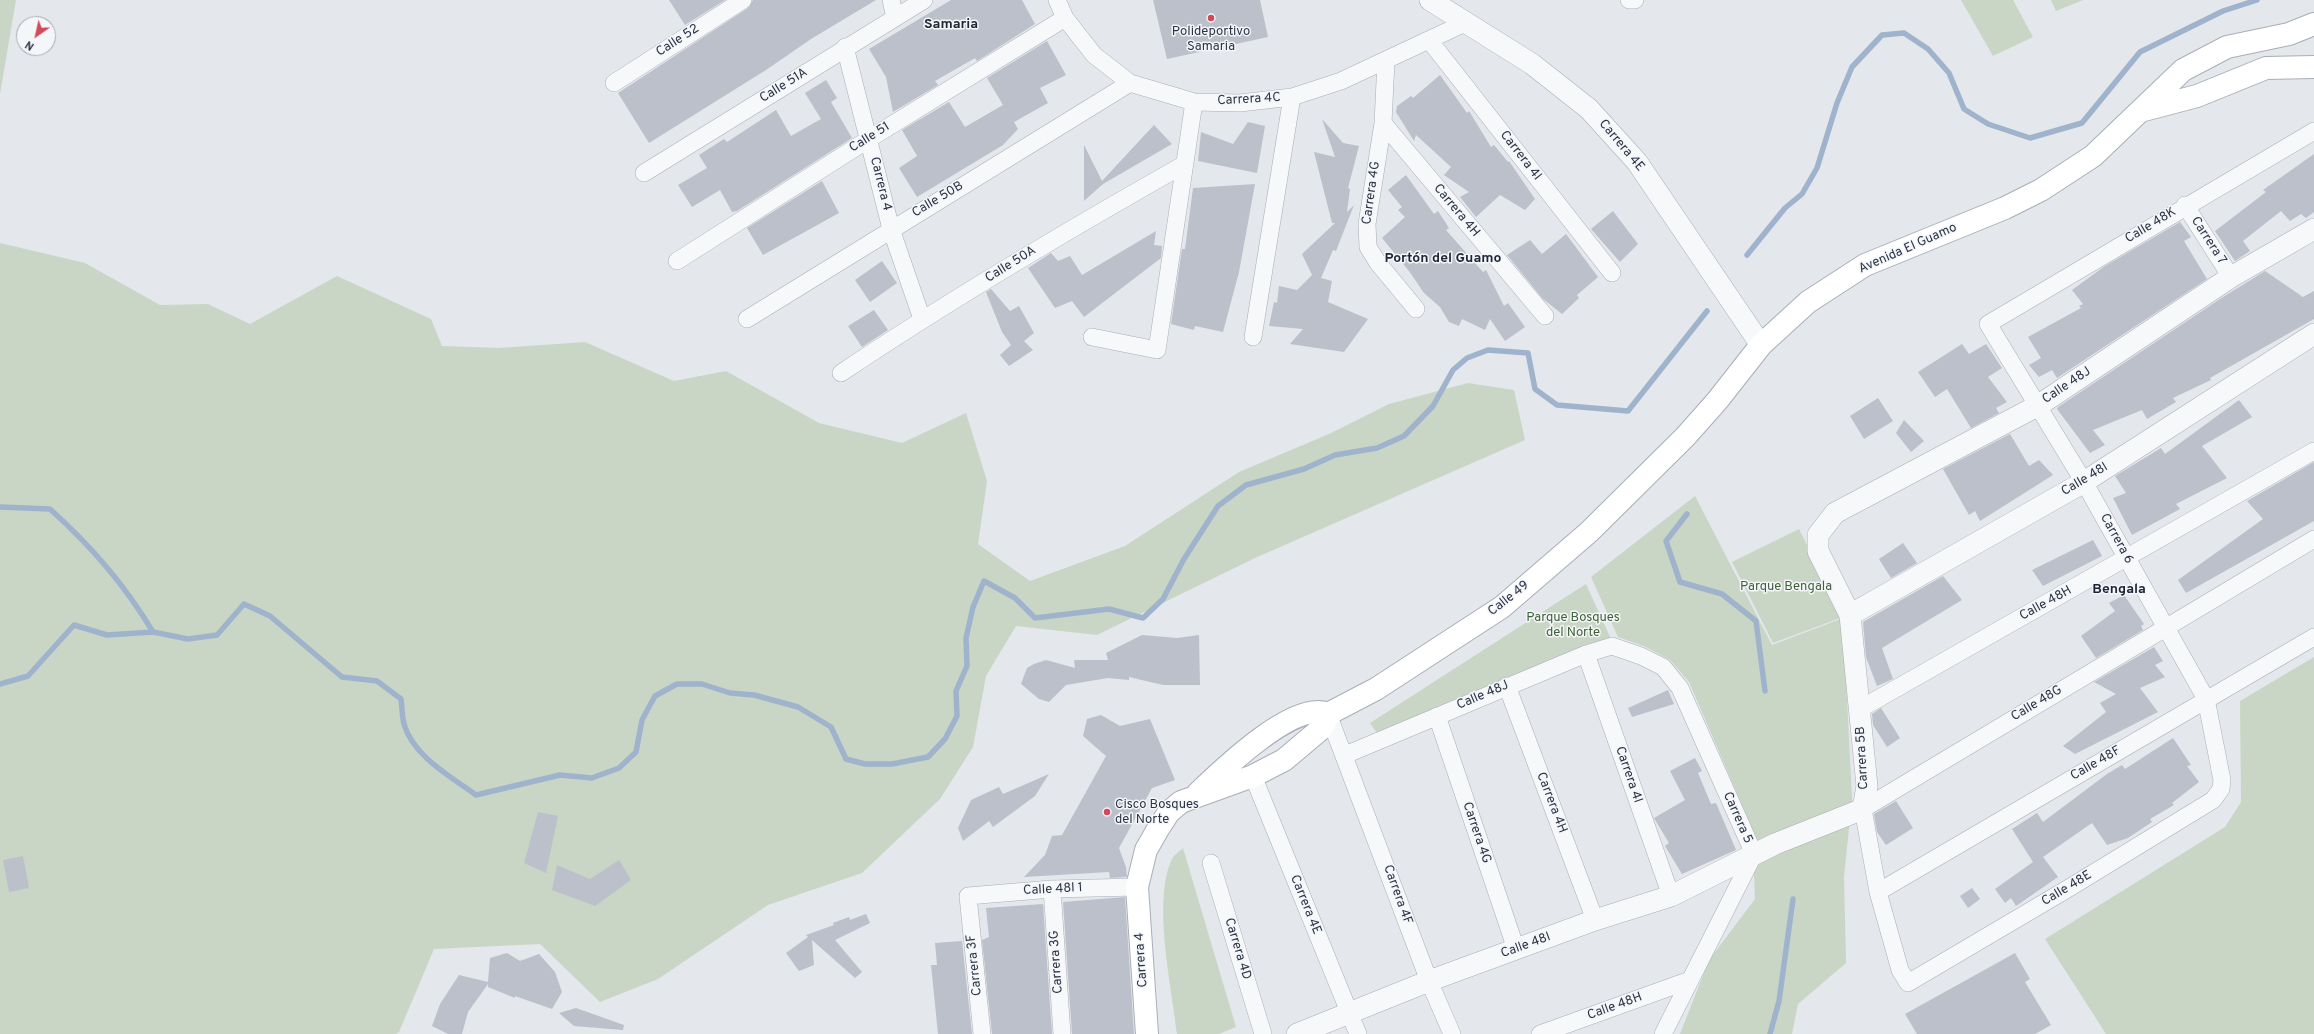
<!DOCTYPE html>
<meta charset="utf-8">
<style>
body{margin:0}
#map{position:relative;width:2314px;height:1034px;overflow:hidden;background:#e4e7ec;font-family:Overpass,sans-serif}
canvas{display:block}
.north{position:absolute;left:16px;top:16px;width:40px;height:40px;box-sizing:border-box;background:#f4f6f9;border:1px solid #a4a8b1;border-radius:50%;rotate:214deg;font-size:11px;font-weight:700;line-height:16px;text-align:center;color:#2b3445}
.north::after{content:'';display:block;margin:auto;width:14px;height:18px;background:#d1495b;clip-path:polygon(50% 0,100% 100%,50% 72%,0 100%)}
</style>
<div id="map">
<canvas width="2314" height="1034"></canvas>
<div class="north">N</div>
</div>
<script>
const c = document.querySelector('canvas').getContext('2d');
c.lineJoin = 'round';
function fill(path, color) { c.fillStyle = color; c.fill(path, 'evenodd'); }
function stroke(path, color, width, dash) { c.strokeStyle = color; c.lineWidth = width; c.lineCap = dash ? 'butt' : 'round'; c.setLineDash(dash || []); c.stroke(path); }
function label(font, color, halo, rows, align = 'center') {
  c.font = font + ' Overpass,sans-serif'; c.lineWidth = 3; c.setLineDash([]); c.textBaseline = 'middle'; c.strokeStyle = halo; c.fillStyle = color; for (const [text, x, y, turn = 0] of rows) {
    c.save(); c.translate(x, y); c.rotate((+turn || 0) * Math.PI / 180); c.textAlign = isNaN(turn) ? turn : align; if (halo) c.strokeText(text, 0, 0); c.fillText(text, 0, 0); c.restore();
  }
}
const green = new Path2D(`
 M0,0H16L0,94Z
 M1961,0H2013L2033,37L1993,56Z
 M2051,0H2083L2056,11Z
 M0,243L85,263L160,305L208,304L250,324L337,276L431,319L442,346L499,348L585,342L674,381L726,371L819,423L902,443L966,413L987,481L978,544L1030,581L1125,546L1239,472L1329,434L1389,404L1468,383L1514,390L1525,440L1255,558L1097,635L1016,626L986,676L973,747L940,799L862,873L768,905L658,979L600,1002L540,944L434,949L399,1032L396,1034H0Z
 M1695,496L1772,645L1843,618L1852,799L1844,877L1846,963L1798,1004L1792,1034H1680L1709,960L1755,899L1752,828L1689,682L1670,660L1646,647L1618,637L1591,577Z
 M1799,529L1843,617L1773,643L1732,562Z
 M1586,584L1611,639L1377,733L1370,723Z
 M2314,657V1034H2106L2045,939L2225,827L2241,802L2240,701Z
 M1183,848L1236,1027L1219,1034H1177C1172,988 1152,900 1172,859C1174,855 1180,851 1183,848Z`);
const stream = new Path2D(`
 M1747,255L1785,208L1802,194L1817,168L1837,103L1852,67L1882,35L1904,33L1928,49L1949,73L1964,109L1988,124L2030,138L2082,123L2140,52L2223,11L2257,0
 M0,507L50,509C92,547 124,584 153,632
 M1687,514L1666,541L1680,582L1722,594L1756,621L1765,691
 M0,684L28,676L74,625L107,635L153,632L188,639L217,635L244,604L270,616L342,677L377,681L401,699C402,707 402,716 404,724C413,756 451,777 476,795L560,775L592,778L619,768L636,752L642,720L655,696L677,684H702L730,693L754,695L798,707L831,727L846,759L865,764H892L928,757L945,739L957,716L956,691L967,666L966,638L973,607L984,581L1015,598L1035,618L1109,609L1143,618L1163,599L1184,559L1218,506L1246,485L1304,469L1335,455L1377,448L1404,436L1433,406L1453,370L1467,358L1488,350L1528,353L1535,389L1557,405L1628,411L1707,311
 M1770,1034L1779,1001L1793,899`);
const building = new Path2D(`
 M669,0H725L685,25Z
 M753,0H876L811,39L766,70L649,143L618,93L748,8Z
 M951,0H1022L1035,24L977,61L975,58L935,81L938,85L893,112L886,77L869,49Z
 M1153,0H1260L1268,37L1167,59Z
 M1047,41L1066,75L1040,88L1048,103L1014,122L1018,129L1003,145L917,197L899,168L917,156L902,130L949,102L965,127L1003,105L987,78Z
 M1440,75L1467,113L1469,111L1491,147L1494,145L1508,162L1509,161L1535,199L1525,210L1500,195L1476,217L1460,197L1469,192L1444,175L1451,167L1416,135L1414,141L1396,112L1397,106L1411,96L1413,98Z
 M826,80L837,98L831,102L852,138L737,211L732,212L720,190L692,207L678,185L707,168L699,155L724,139L727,142L776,110L791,136L821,119L805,93Z
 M1322,119L1343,143L1359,146L1348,188L1350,189L1347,212L1354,205L1336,251L1333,250L1321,278L1332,281L1328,302L1368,319L1344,352L1290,344L1303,329L1269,326L1274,302L1277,303L1279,286L1297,290L1312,275L1302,254L1335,223H1332L1314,152L1335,157Z
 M1248,122L1265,126L1257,173L1198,161L1201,132L1233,144Z
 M1154,125L1172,144L1103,184L1084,201V145L1102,181Z
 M2314,154V212L2306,218L2301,214L2290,221L2281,211L2243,241L2250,251L2235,261L2215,231L2266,192L2263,190Z
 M1406,175L1434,214L1438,211L1449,228L1446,230L1483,272L1486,270L1504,306L1508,303L1525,327L1505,341L1490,319L1485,330L1462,319L1459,326L1449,322L1440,307L1424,293L1409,271L1382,238L1405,217L1398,210L1402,207L1388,190Z
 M822,181L839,213L763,255L747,228Z
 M1255,184L1239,272L1223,332L1195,326L1194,330L1171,324L1182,249H1185L1193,188Z
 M1613,211L1638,244L1620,262L1591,229Z
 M2180,222L2191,237L2184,241L2207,279L2057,378L2052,370L2039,377L2029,365L2041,358L2028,337L2081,308L2079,306L2083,304L2072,290L2105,266Z
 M1156,231L1154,245L1162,246L1161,258L1084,317L1072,301L1055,308L1028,268L1051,253L1058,261L1070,256L1082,275Z
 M1566,234L1598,277L1577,295L1579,298L1562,314L1543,299L1507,255L1530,240L1542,254Z
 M882,261L897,283L870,302L855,280Z
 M2265,271L2303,297L2314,291V319L2210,378L2211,380L2173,398L2176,402L2147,419L2142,410L2093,430L2105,445L2090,453L2057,409L2058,407L2223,297Z
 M991,289L1010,311L1019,306L1034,333L1024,341L1033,350L1009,366L1000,355L1011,345L1002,332L986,292Z
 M874,310L888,330L862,347L848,326Z
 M1962,344L1969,354L1986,344L2002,368L1988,377L2007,402L1996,408L1999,413L1971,428L1947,389L1935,397L1918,372Z
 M1878,398L1893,421L1864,439L1850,416Z
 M2239,400L2252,417L2202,446L2227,478L2176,504L2180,509L2132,535L2113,498L2126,493L2115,476L2161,448L2165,454Z
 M1904,420L1924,441L1911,452L1896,433Z
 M2010,434L2029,466L2039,460L2053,475L1980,521L1975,511L1969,515L1943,469Z
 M2314,462V521L2186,593L2178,580L2263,519L2247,501Z
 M2093,540L2102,556L2043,586L2032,570Z
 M1903,543L1917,563L1891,578L1879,559Z
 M1943,576L1962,600L1882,648L1893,679L1877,686L1866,657L1863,622Z
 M2124,595L2144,624L2141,626L2143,630L2096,658L2081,636L2115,611L2109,603Z
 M1142,635L1177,638L1199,635L1200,685H1163L1129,677V680L1108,678L1066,685L1049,702L1039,699L1021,684L1027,668L1034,664L1046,660L1075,668L1074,660H1108L1106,653Z
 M2154,647L2163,661L2155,665L2165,677L2140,688L2158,712L2075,754L2063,746L2106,712L2100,703L2116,694L2094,682Z
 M1668,690L1674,704L1632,717L1628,708Z
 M1881,708L1900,738L1887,747L1873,725L1872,714Z
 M1101,715L1120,726L1150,719L1175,780L1152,788L1119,848L1126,867L1127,877L1110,878L1109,872L1024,877L1045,855L1052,836L1062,835L1106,756L1083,736L1087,719Z
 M2173,738L2191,765L2187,766L2199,782L2172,803L2174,805L2150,819L2152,822L2128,838L2107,845L2092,823L2043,857L2058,877L2016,906L2011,898L2005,903L1995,889L2033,862L2012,829L2037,813L2043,822L2107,774L2122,765L2125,769Z
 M1695,758L1702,771L1698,773L1711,804L1716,803L1736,850L1682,874L1665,846L1669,843L1654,818L1685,800L1670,771Z
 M1049,774L1035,796L993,827L989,821L963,841L958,828L971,800L999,787L1003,794Z
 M1896,801L1913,828L1886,845L1877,832L1874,814Z
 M538,812L558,816L546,873L524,863Z
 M23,856L29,888L9,892L3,860Z
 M619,860L631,880L595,906L552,890L557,865L590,879Z
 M1972,888L1980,899L1968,908L1960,896Z
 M1125,897L1134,1034H1072L1063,902Z
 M1043,904L1052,1034H992L982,940L989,937L986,908Z
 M866,914L870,923L835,940L862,972L855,978L812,940L814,965L799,971L786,953L808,937L806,935L834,925L833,923L849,917L850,920Z
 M962,941L972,1034H938L931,965H937L935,943Z
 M507,953L520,961L539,954L555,972L562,992L552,1009L515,996V998L488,987V984L468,1012L462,1034H448L432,1026L440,1004L459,975L488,982L490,958Z
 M2015,953L2030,979L2025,982L2051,1025L2035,1034H1917L1905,1014Z
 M576,1008L624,1025L623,1030L574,1026L559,1013Z`);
const minor = new Path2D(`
 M891,0L895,18
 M1057,0L1065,18L1094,55L1130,83L1194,102L1240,103L1292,97L1341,81L1467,22
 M1629,0H1635
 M1429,40L1612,273
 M845,47L891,229L922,319
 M1386,61L1383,123L1367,224L1368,247L1378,263L1416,309
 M614,83L743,0
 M1383,123L1545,316
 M2314,131L1988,324L2084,482L2206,699L2222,780L2221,789L2213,800L2069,888L1908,983L1900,970L1878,892L1863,809L2314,539
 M644,173L924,0
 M2185,205L2231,277
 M677,261L869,139L1065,18
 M747,319L1130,83
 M1092,337L1157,350L1194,102
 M1253,337L1292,97
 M841,373C953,298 1068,230 1185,164
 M1586,654L1671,896
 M1507,686L1595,920
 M1860,709L2314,451
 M1328,714L1429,981L1452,1034
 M1437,716L1516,949
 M1345,755L1586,654L1612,646L1641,656L1663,667L1680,688L1754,854L1663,1034
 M1253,776L1358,1034
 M1211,863L1263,1034
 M1052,889L1062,1034
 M1878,892L2314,637
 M982,1034L968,896L1052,889L1137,887
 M1540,1034L1690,980`);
const tertiary = new Path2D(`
 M1430,0L1532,64L1589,109L1637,162L1761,345
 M1850,615L2084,482L2314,334
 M1297,1034L1429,981L1595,920L1671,896L1775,844L1863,809L1867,786L1850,615L1818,551V535L1835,513L2039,405L2231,277L2314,229`);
const secondary = new Path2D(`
 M2144,110L2197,96L2266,68L2314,67
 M1328,714L1376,689L1502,607L1589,532L1685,437L1717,401L1761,345L1808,302L1865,265L2005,208L2041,190L2093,156L2183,70L2227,47L2289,34L2314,24
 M1198,793C1221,771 1295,699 1328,714
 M1147,1034L1137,887L1146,850L1158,829L1169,812L1181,802L1253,776L1284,760L1322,728L1328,714`);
const markers = [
 [1211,18,4,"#d1495b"],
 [1107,812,4,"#d1495b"]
];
const poiNames = [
 ["Polideportivo",1211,32],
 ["Samaria",1211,47],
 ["Cisco Bosques",1115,805,"left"],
 ["del Norte",1115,820,"left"]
];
const streetNames = [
 ["Calle 52",678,41,-33],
 ["Calle 51A",784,86,-32],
 ["Carrera 4C",1249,100,-3],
 ["Calle 51",870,138,-32],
 ["Carrera 4E",1621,146,50],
 ["Carrera 4I",1520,156,52],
 ["Carrera 4",880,184,76],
 ["Carrera 4G",1372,193,-82],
 ["Calle 50B",938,200,-31],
 ["Carrera 4H",1456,211,50],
 ["Calle 48K",2151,226,-31],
 ["Carrera 7",2208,241,57],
 ["Avenida El Guamo",1908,249,-24],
 ["Calle 50A",1011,265,-32],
 ["Calle 48J",2067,386,-34],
 ["Calle 48I",2085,480,-31],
 ["Carrera 6",2116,539,61],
 ["Calle 49",1509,599,-38],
 ["Calle 48H",2046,604,-29],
 ["Calle 48J",1483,696,-23],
 ["Calle 48G",2037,704,-31],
 ["Carrera 5B",1863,758,-93],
 ["Calle 48F",2096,764,-30],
 ["Carrera 4I",1628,775,71],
 ["Carrera 4H",1551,803,69],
 ["Carrera 5",1737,818,66],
 ["Carrera 4G",1476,833,71],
 ["Calle 48E",2067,889,-31],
 ["Calle 48I 1",1053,890,-3],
 ["Carrera 4F",1397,895,70],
 ["Carrera 4E",1305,905,68],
 ["Calle 48I",1526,946,-20],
 ["Carrera 4D",1237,949,73],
 ["Carrera 4",1142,960,-94],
 ["Carrera 3G",1057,962,-94],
 ["Carrera 3F",975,965,-96],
 ["Calle 48H",1615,1007,-20]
];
const parkNames = [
 ["Parque Bengala",1786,587],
 ["Parque Bosques",1573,618],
 ["del Norte",1573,633]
];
const neighbourhoodNames = [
 ["Samaria",951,25],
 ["Portón del Guamo",1443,259],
 ["Bengala",2119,590]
];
fill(green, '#c9d6c5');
stroke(stream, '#9fb4cc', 5.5);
fill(building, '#bbc0ca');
stroke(minor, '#a9aeb7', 18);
stroke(tertiary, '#a9aeb7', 22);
stroke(secondary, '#a9aeb7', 24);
stroke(minor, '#f7f8fa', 17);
stroke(tertiary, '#f7f8fa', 21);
stroke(secondary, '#fff', 22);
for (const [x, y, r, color] of markers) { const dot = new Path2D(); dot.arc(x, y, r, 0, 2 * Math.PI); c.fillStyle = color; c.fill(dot); stroke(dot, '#f4f6f9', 1.5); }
label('13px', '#2b3445', '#f4f6f9', poiNames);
label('13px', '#2b3445', '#f4f6f9', streetNames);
label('13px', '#3f6138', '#f4f6f9', parkNames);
label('bold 14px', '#1d2536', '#f4f6f9', neighbourhoodNames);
</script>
